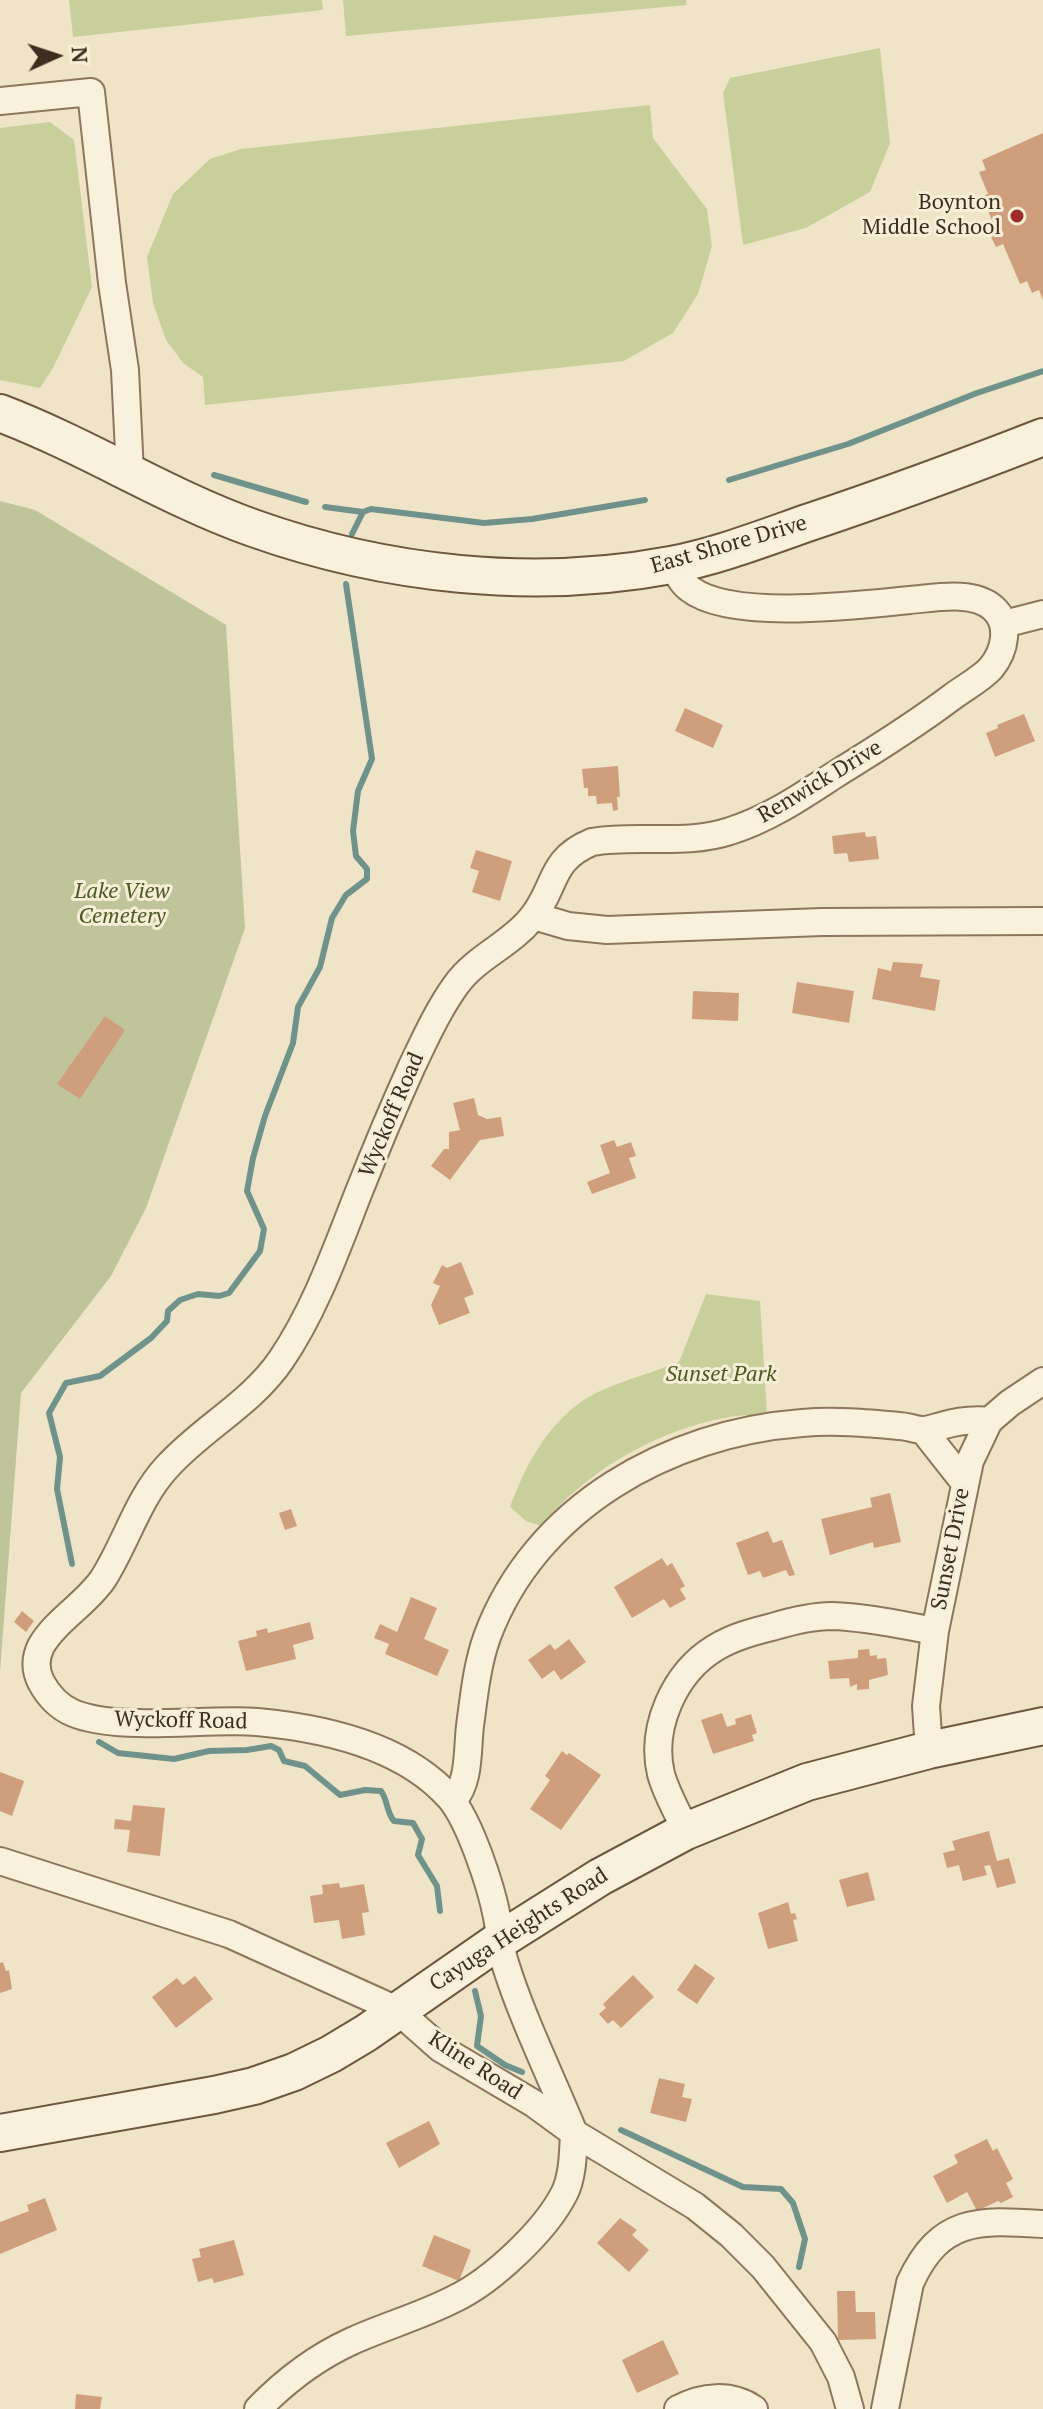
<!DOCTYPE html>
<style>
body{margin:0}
#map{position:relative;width:1043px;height:2409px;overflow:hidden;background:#f0e4c8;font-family:"PT Serif",serif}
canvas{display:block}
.north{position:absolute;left:16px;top:16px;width:80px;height:80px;-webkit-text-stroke:6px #f7eed8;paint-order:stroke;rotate:87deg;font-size:22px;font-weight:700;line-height:32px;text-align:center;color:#3d2e20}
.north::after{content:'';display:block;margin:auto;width:28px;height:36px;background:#3d2e20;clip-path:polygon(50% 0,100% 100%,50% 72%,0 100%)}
</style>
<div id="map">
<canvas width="1043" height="2409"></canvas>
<div class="north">N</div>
</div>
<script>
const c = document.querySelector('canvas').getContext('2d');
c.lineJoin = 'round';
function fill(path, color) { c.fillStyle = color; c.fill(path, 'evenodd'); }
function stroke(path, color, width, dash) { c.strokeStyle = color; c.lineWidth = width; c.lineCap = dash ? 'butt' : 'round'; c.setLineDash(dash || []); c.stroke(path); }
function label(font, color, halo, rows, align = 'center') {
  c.font = font + ' "PT Serif",serif'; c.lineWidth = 6; c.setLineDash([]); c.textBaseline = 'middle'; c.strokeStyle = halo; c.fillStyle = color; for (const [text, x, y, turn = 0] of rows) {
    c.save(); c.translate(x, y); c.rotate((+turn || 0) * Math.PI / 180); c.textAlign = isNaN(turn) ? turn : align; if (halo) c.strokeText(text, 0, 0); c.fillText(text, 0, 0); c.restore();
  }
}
const green = new Path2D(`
 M69,0H322L323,10L73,37Z
 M343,0H686L687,5L346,36Z
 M880,48L890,143L870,192L806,228L743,245L723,93L730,78Z
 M650,105L653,138L707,209L712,246L698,294L673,333L624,361L205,405L203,377L183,363L166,340L153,303L147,257L173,194L210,159L241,149Z
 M50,122L74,140L92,287L53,368L40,388L0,380V128Z
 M706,1294L760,1301L767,1414C753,1415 737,1415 724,1418C655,1431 585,1472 541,1526L526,1521L510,1507C525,1466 548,1422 587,1398C614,1382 650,1374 679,1362Z`);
const cemetery = new Path2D(`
 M0,501L35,510L226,625L245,928L146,1208L111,1276L21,1393L0,1672Z`);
const stream = new Path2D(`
 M214,475L306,502
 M729,480L848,444L977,393L1043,371
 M325,507L363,512
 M352,534L363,512L371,509L484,523L532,519L645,500
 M72,1564L57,1489L60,1457L49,1413L66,1383L100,1376L151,1338L167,1321L168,1311L180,1300L198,1294L219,1296L229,1293L260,1251L264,1229L247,1191L253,1158L265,1116L293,1043L298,1007L320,967L332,918L346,895L367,879V869L356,856L353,831L358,791L372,759L346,584
 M99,1742L118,1753L174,1759L209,1751L247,1750L271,1746L279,1750L284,1761L305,1766L340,1795L365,1790L381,1791C388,1800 386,1812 394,1821L413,1823L422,1839L418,1855L437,1886L440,1911
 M475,1991L481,2016L477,2046L505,2065L522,2072
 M621,2130L743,2187L781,2189L793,2203L805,2239L799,2267`);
const building = new Path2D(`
 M1043,133V300L1039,290L1032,293L1027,281L1020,284L1003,244L996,247L991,237L998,234L982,197L988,194L979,172L986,170L982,160Z
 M685,708L723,725L713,748L675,731Z
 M1024,714L1035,741L995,757L986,733L998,728L997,725Z
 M618,766L620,797H617L618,810L613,811L612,803L597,804L596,796H588V788H584L582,769Z
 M865,832L866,837L876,836L879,859L849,862L847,853L834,854L832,836Z
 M476,850L512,861L500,901L472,892L479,871L470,868Z
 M893,962L923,964L920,977L940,980L935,1011L872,999L878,968L891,971Z
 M797,982L854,991L849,1023L792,1013Z
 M693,991L739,993L738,1021L692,1019Z
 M105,1016L125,1030L80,1099L57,1084Z
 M474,1098L478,1115L487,1119L501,1117L504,1136L480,1140L450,1180L431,1166L444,1149H449V1132L460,1130L453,1103Z
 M614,1140L617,1147L631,1142L636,1156L629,1158L636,1178L592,1194L587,1182L610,1173L600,1145Z
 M461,1262L474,1294L464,1298L470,1313L439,1325L431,1305L440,1286L433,1283L442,1265L447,1268Z
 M890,1493L901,1542L874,1548L873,1542L830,1555L821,1519L872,1507L870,1498Z
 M291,1509L297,1526L285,1530L279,1513Z
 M768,1531L773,1543L782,1540L795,1575L789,1576L786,1570L763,1578L760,1571L748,1575L736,1543Z
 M662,1558L667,1566L672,1563L685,1586L680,1589L686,1599L670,1608L664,1599L632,1618L614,1587Z
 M411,1597L437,1608L424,1639L449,1650L437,1676L385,1654L389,1644L374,1638L380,1624L397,1632Z
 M22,1611L34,1621L26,1632L14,1622Z
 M310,1622L314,1639L293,1645L296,1659L246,1671L238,1641L257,1636L256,1631L267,1628L268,1633Z
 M569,1639L586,1662L561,1680L554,1670L542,1679L528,1660L550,1644L555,1650Z
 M869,1649L870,1656L877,1655V1659L886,1658L888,1675L869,1680V1689L857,1690V1684L850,1687L849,1678L830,1679L828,1661L858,1658V1650Z
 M722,1713L727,1727L736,1724L735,1719L751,1714L757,1733L752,1735L754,1741L713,1754L701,1720Z
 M562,1751L567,1755L569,1753L601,1775L561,1830L530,1809L550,1780L545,1776Z
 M0,1772L24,1781L12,1816L0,1811Z
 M133,1805L165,1808L160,1856L127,1852L130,1830L114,1829L115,1819L131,1821Z
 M989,1831L997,1861L1009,1858L1016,1883L997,1888L990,1865L984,1866L987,1875L963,1881L959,1865L947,1868L943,1853L955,1850L952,1841Z
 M868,1872L875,1900L847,1907L839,1880Z
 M339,1883L340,1888L364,1884L369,1912L362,1913L365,1935L342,1939L339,1920L314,1923L310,1896L323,1894L322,1885Z
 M788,1902L791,1914L795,1913L797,1919L793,1920L798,1941L768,1949L758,1913Z
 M3,1962L6,1971L9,1970L12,1989L0,1993V1963Z
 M695,1964L715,1978L697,2004L677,1990Z
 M633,1975L654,1997L621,2028L613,2020L608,2024L599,2014L606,2008L603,2004Z
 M195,1976L213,1999L176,2028L152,1997L177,1978L183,1985Z
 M659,2078L685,2084L682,2097L692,2099L686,2122L650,2113Z
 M429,2121L440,2144L399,2168L386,2143Z
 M987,2139L993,2151L997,2148L1013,2179L1006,2183L1013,2197L1001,2203L998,2201L977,2211L967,2192L947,2203L933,2176L958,2163L954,2155Z
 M45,2198L57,2230L0,2254V2222L29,2211L27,2205Z
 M620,2218L637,2230L632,2235L649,2250L629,2272L597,2243Z
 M434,2235L471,2250L459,2281L422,2266Z
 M234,2240L244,2275L214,2283L212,2278L198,2282L192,2259L201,2257L199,2249Z
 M837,2291H855L856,2312H875L876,2339L838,2340Z
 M663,2340L679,2374L637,2393L622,2360Z
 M76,2394L102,2397L100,2409H75Z`);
const street = new Path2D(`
 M0,101L91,92L112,283L125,370L130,473
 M1004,624L1043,614
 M534,916L568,926L607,930L822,922L1043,921
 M923,1430L964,1482
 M929,1750L926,1706L935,1631L970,1461L989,1421L1010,1403L1043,1381
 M453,1801C470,1781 467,1752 470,1726C474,1696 477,1665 487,1637C535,1507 669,1433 802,1423C834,1420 867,1423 899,1426C907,1426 916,1430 923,1430C929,1430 936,1427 941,1426C958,1421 972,1419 989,1421
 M686,1831C678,1813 666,1793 661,1774C650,1728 674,1673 715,1648C733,1637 752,1632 772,1627C792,1621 811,1616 832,1616C866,1617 901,1625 935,1631
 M0,1861L229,1934L397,2010L440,2048L533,2103L574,2133L695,2206L731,2235L763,2267L823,2342L841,2377L850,2409
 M258,2409C284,2382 317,2357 352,2341C385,2326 421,2316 454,2299C492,2281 545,2231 564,2194C573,2177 573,2152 574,2133C552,2079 522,2018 505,1963C500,1948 500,1933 497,1917C491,1886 470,1822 450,1798C404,1746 323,1728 257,1722C205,1718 119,1732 73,1713C59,1707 48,1695 41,1682C35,1670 35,1658 41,1646C56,1620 86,1604 103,1579C126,1543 138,1498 167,1467C202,1428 251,1404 281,1360C315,1310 336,1250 358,1194C375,1151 393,1108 412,1066C425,1039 438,1010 456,985C476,957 510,945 531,919C557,888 548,860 592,842C637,834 685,846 730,831C769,819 802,796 836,774C875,750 915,725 952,697C964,688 981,679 991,668C1005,651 1011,624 993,608C973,590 935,598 910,600C859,605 731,621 690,589C681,582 678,575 674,565
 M678,2409C702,2396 731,2393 754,2409
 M885,2409L910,2283C940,2217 979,2220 1043,2224`);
const secondary = new Path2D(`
 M0,413C87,446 166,497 253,528C385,575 533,591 671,565C718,556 764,538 810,522C888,496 966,467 1043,437
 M0,2133L214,2095L254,2086L294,2072L331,2054L366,2033L500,1940L600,1877L686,1831L807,1782L929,1750L1043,1726`);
const markers = [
 [1017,216,8,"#9e2a2b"]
];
const poiNames = [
 ["Boynton",1001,203],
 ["Middle School",1001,228]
];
const streetNames = [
 ["East Shore Drive",729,545,-16],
 ["Renwick Drive",820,782,-31],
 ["Wyckoff Road",392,1115,-67],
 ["Sunset Drive",951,1549,-79],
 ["Wyckoff Road",181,1721,1],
 ["Cayuga Heights Road",519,1930,-33],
 ["Kline Road",475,2066,33]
];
const parkNames = [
 ["Lake View",122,892],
 ["Cemetery",122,917],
 ["Sunset Park",721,1375]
];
fill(green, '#c9cf9b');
fill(cemetery, '#bfc49a');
stroke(stream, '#6f938a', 6);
fill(building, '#cf9f7d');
stroke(street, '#8d765c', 30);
stroke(secondary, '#6f573f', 40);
stroke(street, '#faf1dc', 26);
stroke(secondary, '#faf1dc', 36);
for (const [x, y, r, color] of markers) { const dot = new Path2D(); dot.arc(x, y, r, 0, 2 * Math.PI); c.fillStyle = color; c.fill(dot); stroke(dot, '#f7eed8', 3); }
label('22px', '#3d2e20', '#f7eed8', poiNames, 'right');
label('22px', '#3d2e20', '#f7eed8', streetNames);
label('italic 22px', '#4d5a26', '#f7eed8', parkNames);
</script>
